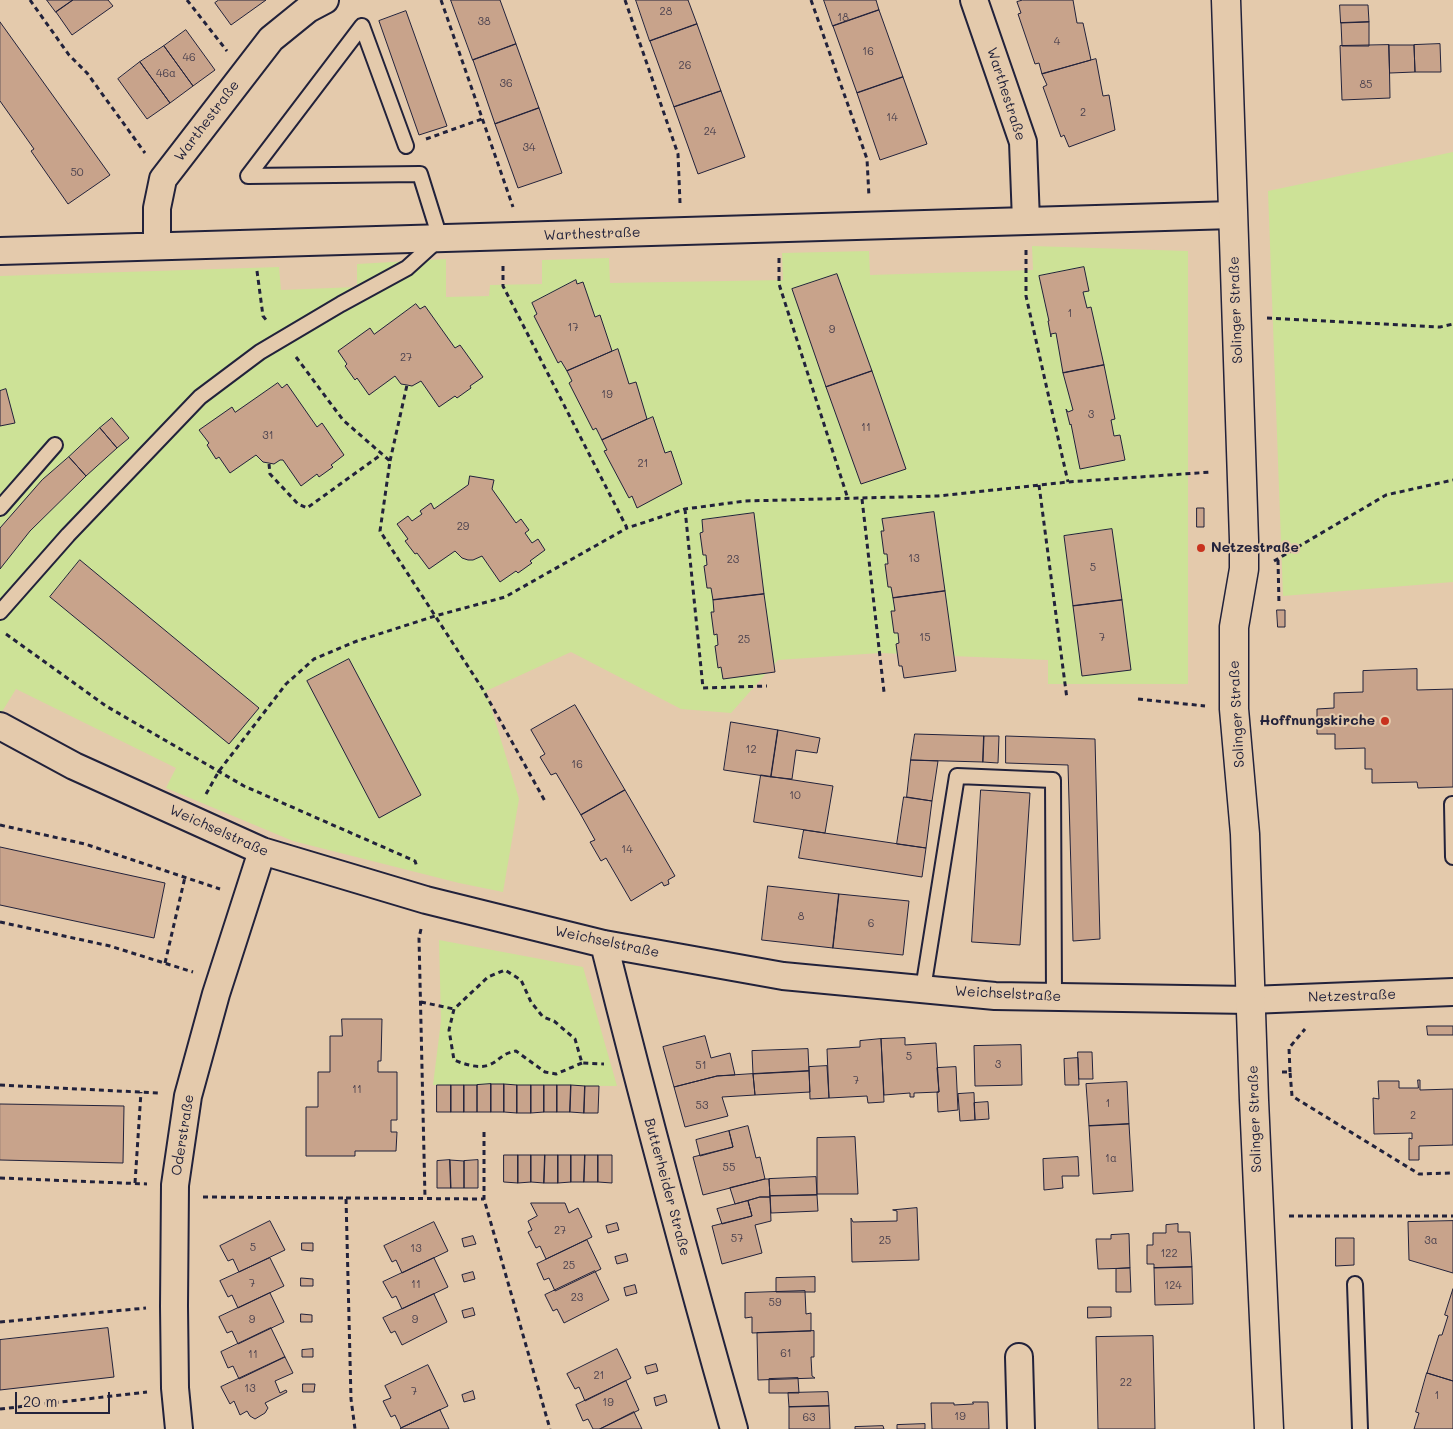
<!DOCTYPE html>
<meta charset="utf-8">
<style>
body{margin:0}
#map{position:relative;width:1453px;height:1429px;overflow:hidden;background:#e4caac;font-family:Mali,sans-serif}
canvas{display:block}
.scale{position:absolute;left:15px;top:1392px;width:95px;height:22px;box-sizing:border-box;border:2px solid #22223b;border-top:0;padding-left:6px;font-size:15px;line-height:18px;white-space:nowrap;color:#22223b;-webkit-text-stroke:4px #e4caac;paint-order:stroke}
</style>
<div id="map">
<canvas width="1453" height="1429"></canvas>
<div class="scale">20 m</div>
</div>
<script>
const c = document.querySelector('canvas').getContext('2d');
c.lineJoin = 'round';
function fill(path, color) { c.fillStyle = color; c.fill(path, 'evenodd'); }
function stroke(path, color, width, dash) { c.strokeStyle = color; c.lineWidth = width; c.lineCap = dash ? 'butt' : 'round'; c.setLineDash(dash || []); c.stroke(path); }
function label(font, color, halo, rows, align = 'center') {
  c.font = font + ' Mali,sans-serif'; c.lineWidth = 4; c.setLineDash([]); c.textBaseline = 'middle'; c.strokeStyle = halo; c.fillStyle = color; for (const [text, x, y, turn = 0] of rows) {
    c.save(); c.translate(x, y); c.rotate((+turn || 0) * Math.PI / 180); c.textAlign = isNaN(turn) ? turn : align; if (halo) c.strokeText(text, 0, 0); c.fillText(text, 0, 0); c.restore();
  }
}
const green = new Path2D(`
 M1453,152V582L1283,596L1268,191Z
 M1032,246L1188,251V684H1048V660L880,653L778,660L731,713L681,709L571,652L486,691L519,799L503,892L459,883L293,841L166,788L176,768L16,689L0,715V276L279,267L281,290L357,287V264L446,259V297L489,296L490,285L542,284V260L609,258L610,283L783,280L782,253L869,251L870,275L1033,270Z
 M439,940L583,967L617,1086L433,1085L441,1021Z`);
const building = new Path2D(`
 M47,0H73L56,12Z
 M73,0H108L113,6L72,35L56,12Z
 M219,0H266L231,25L215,3Z
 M451,0H500L516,44L473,60Z
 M636,0H688L697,24L650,41Z
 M824,0H876L879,10L833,26Z
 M1023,0H1073L1077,23H1083L1091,60L1042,74L1039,63L1035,64L1018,14L1021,13L1017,2Z
 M1340,5H1368L1369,22L1341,23Z
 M879,10L903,77L857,93L833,26Z
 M406,11L447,126L419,135L379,21Z
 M0,22L110,175L68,204L31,151L34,149L0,101Z
 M1369,22V46H1342L1341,23Z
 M697,24L721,91L674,107L650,41Z
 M186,30L215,70L193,86L164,46Z
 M516,44L539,108L495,124L473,60Z
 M1440,44L1441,72H1415L1414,45Z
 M1389,45L1390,98L1342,100L1340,46Z
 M1389,45H1414L1415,72L1390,73Z
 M164,46L193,86L170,103L140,62Z
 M1096,59L1103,96L1109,95L1115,130L1069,147L1064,135L1061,137L1043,87L1047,85L1042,74Z
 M140,62L170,103L147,119L118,79Z
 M903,77L927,144L880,160L857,93Z
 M721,91L745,157L698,174L674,107Z
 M539,108L562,173L518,188L495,124Z
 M1084,267L1089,291L1083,292L1087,308L1091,307L1104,365L1063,373L1056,333L1051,334V337L1048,321H1049L1039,276Z
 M837,274L872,371L826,387L792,289Z
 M576,280L577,284L583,282L595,317L600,315L612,351L567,371L561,361L558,363L534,316L537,314L532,303Z
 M416,304L420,309L425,306L455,348L460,345L483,377L470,386L471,388L457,398L455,396L439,407L421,381L412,386L407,385L401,384L395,376L369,395L357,378L355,380L345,366L347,364L338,351L370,328L374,334Z
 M618,349L629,384L636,382L647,419L602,440L596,428L593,430L569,383L572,381L567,371Z
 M1104,365L1115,419L1111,420L1114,436L1120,435L1125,460L1080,469L1071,424L1070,425L1066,409L1068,412L1073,410L1063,373Z
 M872,371L906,469L861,484L826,387Z
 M278,383L282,388L287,384L317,427L322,423L344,455L331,465L333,467L319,477L317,474L301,486L283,460H280L274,464L263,462L256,455L230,473L219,457L216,459L207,445L209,443L199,430L232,407L235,412Z
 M6,389L15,423L0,426V391Z
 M653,417L665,453L671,451L682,484L637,508L632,496L629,498L604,451L607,450L602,440Z
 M112,418L129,438L117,448L100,428Z
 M100,428L117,448L86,476L69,457Z
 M69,457L86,476L30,531L0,569V528L42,480Z
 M470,476L494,480L492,489L516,523L521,519L529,530L525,533L532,543L538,539L545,550L530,561L532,563L518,573L516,571L500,582L482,556L473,560H468L462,558L455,551L429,569L417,553L415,554L405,541L408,539L397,524L408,516L412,521L422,514L420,511L431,503L434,509L468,485Z
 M1197,508H1204V527H1197Z
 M934,512L945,591L893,598L891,587H888L885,564H888L887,554H884L881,531H884L882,519Z
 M754,513L764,594L713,600L711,588H707L704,566L707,565L706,555H703L700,533L703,532L702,520Z
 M1112,529L1122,600L1073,606L1064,536Z
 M80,560L259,708L229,744L50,597Z
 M945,591L956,671L904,678L902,666H899L896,644L899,643L898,633H894L891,611H895L893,598Z
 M764,594L775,672L723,679L721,667L718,668L715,646L718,645L717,634L714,635L711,612H714L713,600Z
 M1122,600L1131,670L1082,676L1073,606Z
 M1277,610H1285V627H1278Z
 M349,659L421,795L379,818L307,681Z
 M1417,669V690L1453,689V787L1418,788L1417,782L1372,783V769H1365V748L1335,749V734H1317V709L1334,708V693L1363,692V671Z
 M575,705L625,790L581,815L556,773L551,775L540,757L545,754L531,730Z
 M731,722L778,730L771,777L724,770Z
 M778,730L820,738L817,753L796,750L792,779L771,777Z
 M915,734L984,736L983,762L911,760Z
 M984,736H999L998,763L983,762Z
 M1006,736L1095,739L1100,939L1073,941L1068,765L1006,763Z
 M911,760L938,761L932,801L907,797Z
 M761,775L833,786L825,833L754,822Z
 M625,790L675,876L668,880L669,884L664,886L662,882L631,901L606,858L601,861L590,842L595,840L581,815Z
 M981,790L1030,793L1020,945L972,942Z
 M904,797L932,801L926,848L897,844Z
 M804,830L926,848L922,877L799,858Z
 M0,847L165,883L154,938L0,905Z
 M768,886L839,894L833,948L762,940Z
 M839,894L909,901L903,955L833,948Z
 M342,1019H382L381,1061H378V1072H397V1120H391V1132H397L396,1151H355V1156H306V1107H318V1072H330V1036H342Z
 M1427,1026H1453V1035H1428Z
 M705,1036L711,1058L730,1053L735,1075L717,1076L674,1087L663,1047Z
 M905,1038V1045L936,1043L939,1092L914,1093V1097H910V1093L884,1095L881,1039Z
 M881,1039L884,1102L868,1103L867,1096L829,1098L827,1049L860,1047V1041Z
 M1021,1045L1022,1085L975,1086L974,1046Z
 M808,1049L809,1071L753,1074L752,1051Z
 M1078,1052H1092L1093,1079H1079Z
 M1078,1058L1079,1085H1065L1064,1059Z
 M827,1066L829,1098L810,1099L809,1067Z
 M956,1067L958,1110L938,1112L937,1092H939L937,1068Z
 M809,1071L810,1092L755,1095L753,1074Z
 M753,1074L755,1095L722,1097L728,1116L685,1127L674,1087L717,1076Z
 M1418,1080H1420V1090L1453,1089V1145L1419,1146V1160H1409V1138L1412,1139V1133L1374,1134L1373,1098L1379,1099L1378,1081H1399V1088H1418Z
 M1127,1082L1129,1124L1089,1126L1086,1084Z
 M491,1084V1112H477V1085Z
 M491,1084H504V1112H491Z
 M504,1084L517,1085V1113L504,1112Z
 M437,1085H451V1112H437Z
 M451,1085H464V1112H451Z
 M464,1085H477V1112H464Z
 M517,1085H531V1113H517Z
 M531,1085H544V1112L531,1113Z
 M544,1085H557V1112H544Z
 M557,1085H571L570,1112H557Z
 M571,1085L585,1086L584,1113L570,1112Z
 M585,1086H599L598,1113H584Z
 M974,1093L975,1120L960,1121L958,1094Z
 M988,1102L989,1119L975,1120L974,1103Z
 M0,1104L124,1106L123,1163L0,1160Z
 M1129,1124L1133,1191L1093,1194L1089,1126Z
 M748,1126L756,1158L760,1157L765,1179L703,1195L693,1157L733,1147L729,1131Z
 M729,1131L733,1147L700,1156L696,1140Z
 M855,1137L858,1194H817V1138Z
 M504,1155H518V1183L504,1182Z
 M518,1155H531V1182L518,1183Z
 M531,1155H545L544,1183L531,1182Z
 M545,1155H558V1183H544Z
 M558,1155H571V1182L558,1183Z
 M571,1155H585L584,1182H571Z
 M585,1155H598V1182H584Z
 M598,1155H612V1183L598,1182Z
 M1078,1157L1079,1176H1062L1063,1188L1044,1190L1043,1159Z
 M450,1160L451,1188H437V1161Z
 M450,1160L464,1161V1188H451Z
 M478,1160V1188H464V1161Z
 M816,1177L817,1195L770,1196L769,1179Z
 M765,1179H769L770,1197H760L735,1204L730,1188Z
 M817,1195L818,1211L771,1213L770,1196Z
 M760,1197H770L771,1221L755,1225L762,1253L722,1264L712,1226L752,1216L748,1201Z
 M748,1201L752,1216L722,1224L717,1209Z
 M531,1203H565L569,1213L578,1208L592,1237L546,1259L540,1246L536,1248L528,1232L532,1230L528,1221L537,1216Z
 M917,1208L919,1260L852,1262L851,1218L853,1222L897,1221V1211L893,1210Z
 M270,1221L285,1250L239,1272L233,1259L228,1261L220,1246Z
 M1453,1221V1273L1409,1260L1408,1222Z
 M434,1222L448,1251L402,1273L396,1260L392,1262L384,1246Z
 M617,1223L619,1230L608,1233L606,1226Z
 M1178,1224V1232H1190L1192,1267L1154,1268V1264H1147V1245H1153V1233H1166V1225Z
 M1129,1234L1130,1268L1098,1269L1096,1239H1111V1235Z
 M473,1236L476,1244L464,1247L462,1239Z
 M1336,1238H1354V1265L1336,1266Z
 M587,1240L601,1269L555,1291L549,1278L544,1280L537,1264Z
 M302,1243H313V1251L302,1250Z
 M626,1254L628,1261L617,1264L615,1257Z
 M270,1258L284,1286L238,1308L232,1295L228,1297L220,1281Z
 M434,1258L448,1287L402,1309L396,1296L392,1298L383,1282Z
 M1192,1267L1193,1304L1155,1305L1154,1268Z
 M1130,1268L1131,1292H1116V1269Z
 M595,1271L609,1300L564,1323L557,1309L553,1311L545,1295Z
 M473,1272L475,1279L464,1282L462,1275Z
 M815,1277V1292H776V1278Z
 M301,1278L313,1279V1286H301Z
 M635,1285L637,1293L626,1296L624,1288Z
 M1453,1289V1381L1427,1373L1439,1335H1442L1448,1316L1445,1315Z
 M805,1291L806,1314L811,1313V1331L752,1333V1317L745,1318V1293Z
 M270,1293L284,1322L238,1344L232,1331L227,1333L219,1317Z
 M434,1294L447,1322L402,1345L395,1331L391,1333L383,1318Z
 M1088,1307H1111V1317L1088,1318Z
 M473,1308L475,1315L464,1318L462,1311Z
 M301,1314L312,1315V1322H301Z
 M108,1328L114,1377L0,1390V1340Z
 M271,1328L285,1357L239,1379L233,1366L228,1368L221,1352Z
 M814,1331V1357H811L812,1376L815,1378L758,1380L757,1333Z
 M1153,1336L1155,1429H1098L1096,1337Z
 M313,1349V1357H302V1350Z
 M617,1349L631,1378L585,1401L579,1387L575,1389L567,1374Z
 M285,1357L293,1373L275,1381L280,1393L286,1390L287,1392L265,1403L268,1408L265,1413L255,1419L250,1416L247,1411L240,1415L234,1401L230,1404L221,1387Z
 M656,1364L658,1371L647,1374L645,1367Z
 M428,1365L448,1406L401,1428L395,1415L391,1417L383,1401L391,1398L385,1386Z
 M1427,1373L1453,1381V1429H1414L1419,1413L1416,1412Z
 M798,1378L799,1393H769V1379Z
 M626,1381L639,1410L600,1429H593L588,1419L583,1421L576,1405Z
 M303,1384H315L314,1392H303Z
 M473,1391L475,1399L464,1402L462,1395Z
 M828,1392L829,1406L789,1407L788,1393Z
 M665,1395L667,1402L656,1406L654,1398Z
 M973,1402H988L989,1429H932L931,1403H954V1405L973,1404Z
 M829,1406L830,1429H789V1407Z
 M440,1410L449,1429H400L401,1428Z
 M634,1412L642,1429H600Z
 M925,1424V1429H897V1425Z
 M883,1426L884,1429H855V1427Z`);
const path = new Path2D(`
 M30,0L69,55L87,73L145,153
 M187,0L227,51
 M441,0L513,207
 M625,0L678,154L680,203
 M811,0L867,159L869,197
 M426,139L482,119
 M1026,250V296L1068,482
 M779,258V284L848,499
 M503,266V286L627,528L685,509L745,501L938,496L1068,482L1212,472
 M257,271L263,316L267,321
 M1267,318L1440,327L1453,324
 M296,357L343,420L390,461L380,531L482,688L546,803
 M390,461L407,385
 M269,464L270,474L298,504L307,508L382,454
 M1039,485L1067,699
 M862,499L884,692
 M685,509L703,688L767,686
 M1278,560L1279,605
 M1274,561L1386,495L1453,480
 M6,634L106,706L244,786L415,861L417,867
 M1138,699L1205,706
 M206,794L219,771L286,684L314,659L357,641L435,616L505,597L627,528
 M0,825L85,844L220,889
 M0,922L110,946L193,972
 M421,929L419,938L425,1198
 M165,963L185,877
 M421,1002L454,1009
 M582,1063L556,1074L545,1072L516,1051C500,1054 501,1060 489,1065C478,1069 464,1064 454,1060L449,1030L454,1009L488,977L505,970L521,980L531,1002L543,1017L554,1021L575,1039L582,1063L604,1064
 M1282,1072H1290L1292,1096L1419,1174L1453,1173
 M1290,1072L1289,1048L1305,1029
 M0,1085L158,1093
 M484,1132V1199L550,1429
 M0,1178L147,1184
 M135,1183L141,1092
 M203,1197L346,1198L351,1399L355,1429
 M346,1198L484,1199
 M1289,1216H1453
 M0,1322L146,1308
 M0,1409L147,1392`);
const lane = new Path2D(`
 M0,508L55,445
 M0,612L68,535L200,397L260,352L341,304L407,268L440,238L420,174L248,176L362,26L406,146
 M1452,804L1453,857
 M923,989L957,776L1053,780L1054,996
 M1355,1284L1360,1429`);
const street = new Path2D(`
 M974,0L1023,142L1026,221
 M157,246V208L163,179L271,39L308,9L325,0
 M0,251L1233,215
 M0,726L74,766L262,851L426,900L604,944L783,976L995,996L1250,1000L1453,992
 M604,944C645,1107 688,1268 734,1429
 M1019,1357L1021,1429
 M179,1429L175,1388L174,1306L175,1185L188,1096L216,994L262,851`);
const secondary = new Path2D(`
 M1226,0L1244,540V569L1234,627V709L1245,834L1254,1100L1269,1429`);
const markers = [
 [1201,548,5,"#c8321e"],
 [1385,721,5,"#c8321e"]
];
const numberNames = [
 ["28",666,12],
 ["18",843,18],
 ["38",484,22],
 ["4",1057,42],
 ["16",868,52],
 ["46",189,58],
 ["26",685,66],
 ["46a",166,74],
 ["36",506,84],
 ["85",1366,85],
 ["2",1083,113],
 ["14",892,118],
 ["24",710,132],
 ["34",529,148],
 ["50",77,173],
 ["1",1070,314],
 ["17",573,328],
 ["9",832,330],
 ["27",406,358],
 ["19",607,395],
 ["3",1091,415],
 ["11",866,428],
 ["31",268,436],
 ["21",643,464],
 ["29",463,527],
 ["13",914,559],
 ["23",733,560],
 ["5",1093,568],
 ["15",925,638],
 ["7",1102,638],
 ["25",744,640],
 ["12",751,750],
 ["16",577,765],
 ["10",795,796],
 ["14",627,850],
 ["8",801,917],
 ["6",871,924],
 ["5",909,1057],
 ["3",998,1065],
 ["51",701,1066],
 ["7",856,1081],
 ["11",357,1090],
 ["1",1108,1104],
 ["53",702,1106],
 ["2",1413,1116],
 ["1a",1111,1159],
 ["55",729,1168],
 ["27",560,1231],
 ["57",737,1239],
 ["25",885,1241],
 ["3a",1431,1241],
 ["5",253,1248],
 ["13",416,1249],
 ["122",1169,1254],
 ["25",569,1266],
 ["7",252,1284],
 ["11",416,1285],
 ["124",1173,1286],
 ["23",577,1298],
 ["59",775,1303],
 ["9",252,1320],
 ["9",415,1320],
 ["61",786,1354],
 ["11",253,1355],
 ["21",599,1376],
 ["22",1126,1383],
 ["13",250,1389],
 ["7",414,1392],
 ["1",1437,1396],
 ["19",608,1403],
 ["19",960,1417],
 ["63",809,1418]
];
const streetNames = [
 ["Warthestraße",1006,94,72],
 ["Warthestraße",207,121,-53],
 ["Warthestraße",592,234,-2],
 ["Solinger Straße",1236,310,-92],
 ["Solinger Straße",1237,714,-93],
 ["Weichselstraße",219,831,24],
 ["Weichselstraße",607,942,12],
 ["Weichselstraße",1008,994,3],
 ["Netzestraße",1352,996,-2],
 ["Solinger Straße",1255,1119,-92],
 ["Oderstraße",183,1135,-81],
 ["Butterheider Straße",667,1187,75]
];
const poiNames = [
 ["Netzestraße",1211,548],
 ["Hoffnungskirche",1375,721,"right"]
];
fill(green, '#cde297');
fill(building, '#c8a38b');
stroke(building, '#22223b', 1);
stroke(lane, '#22223b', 18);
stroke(street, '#22223b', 30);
stroke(secondary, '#22223b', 31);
stroke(path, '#22223b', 3, [5, 4]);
stroke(lane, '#e4caac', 14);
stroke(street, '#e4caac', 26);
stroke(secondary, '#e4caac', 28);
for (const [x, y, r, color] of markers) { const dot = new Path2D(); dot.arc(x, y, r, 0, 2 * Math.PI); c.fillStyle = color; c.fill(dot); stroke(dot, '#e4caac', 2); }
label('11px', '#4c424f', null, numberNames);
label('14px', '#22223b', '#e4caac', streetNames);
label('bold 14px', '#22223b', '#e4caac', poiNames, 'left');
</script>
